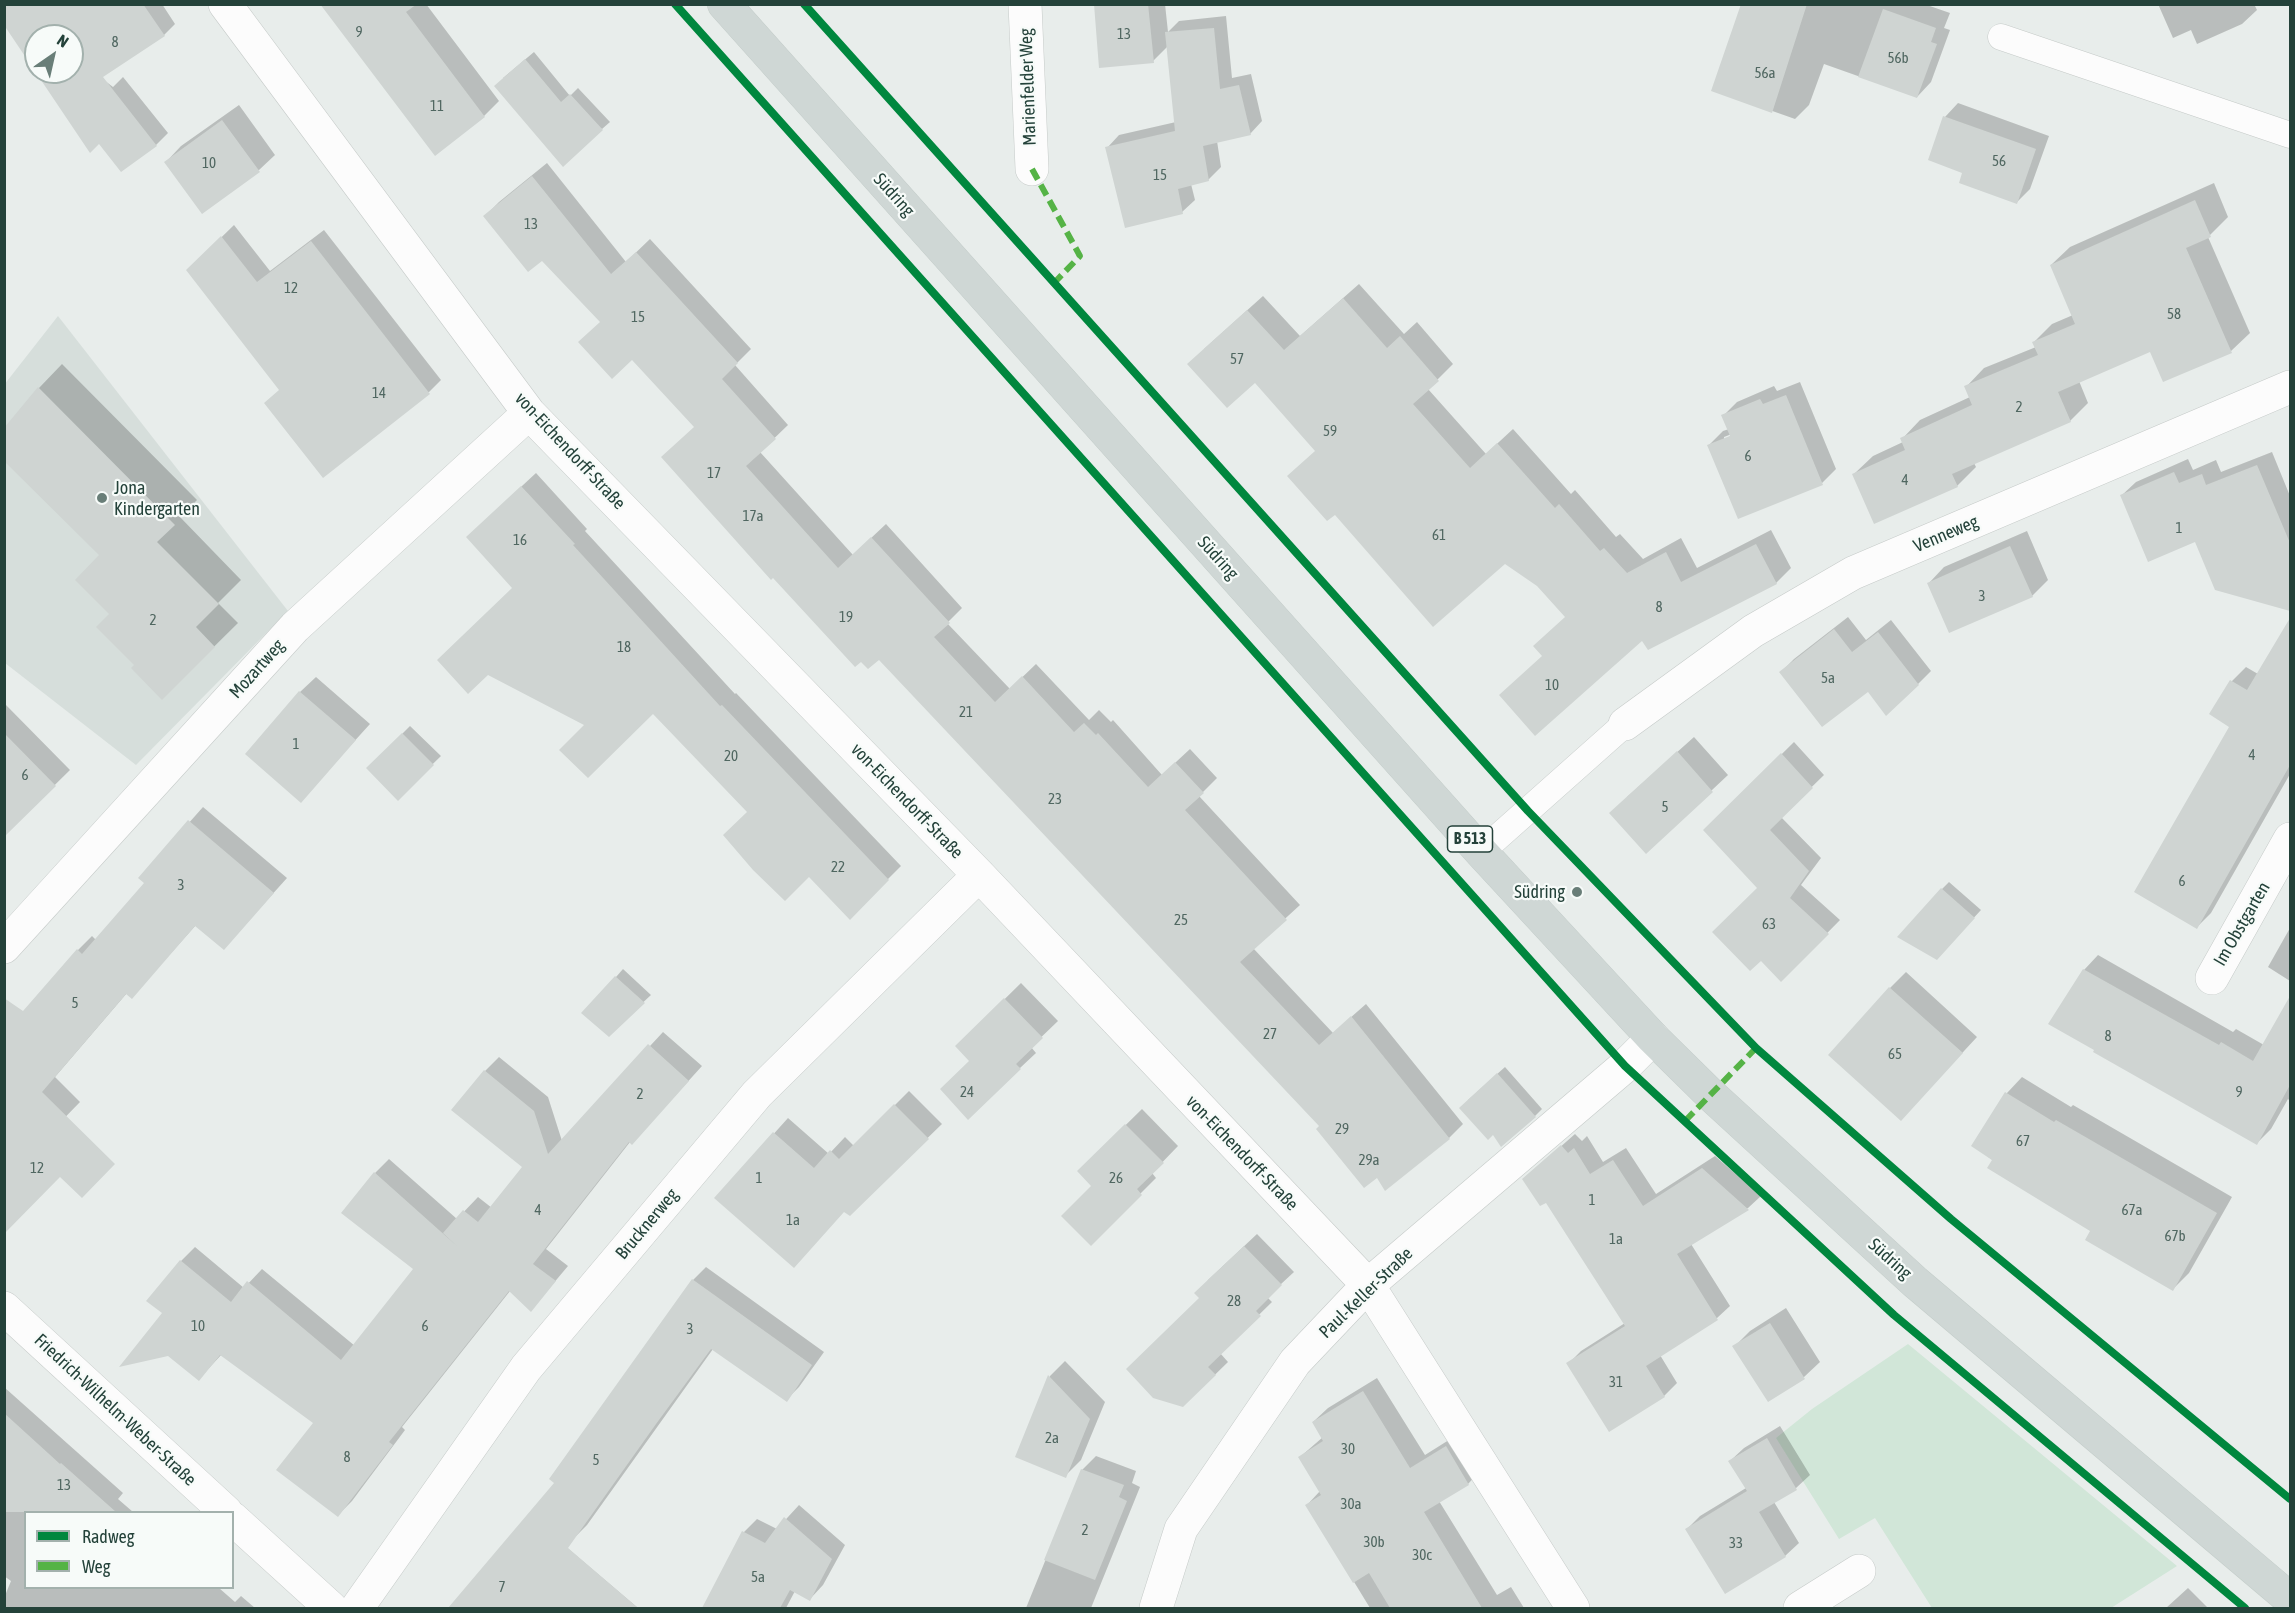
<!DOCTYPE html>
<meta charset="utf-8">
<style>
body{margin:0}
#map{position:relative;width:2295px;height:1613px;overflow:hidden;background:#e8edeb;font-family:"Asap Condensed",sans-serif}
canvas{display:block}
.frame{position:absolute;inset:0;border:6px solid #24423a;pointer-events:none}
.legend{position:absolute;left:24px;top:1511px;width:210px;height:78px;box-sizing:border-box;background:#f7fbf9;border:2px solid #a3b1ad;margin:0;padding:8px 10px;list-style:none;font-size:18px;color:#24423a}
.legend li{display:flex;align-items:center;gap:12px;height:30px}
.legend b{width:30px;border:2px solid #a3b1ad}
.north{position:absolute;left:24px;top:24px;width:60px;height:60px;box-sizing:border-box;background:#f7fbf9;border:2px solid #a3b1ad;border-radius:50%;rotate:34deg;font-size:16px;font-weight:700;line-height:24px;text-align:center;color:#24423a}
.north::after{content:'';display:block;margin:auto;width:21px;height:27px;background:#697e78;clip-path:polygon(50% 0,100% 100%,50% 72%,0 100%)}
</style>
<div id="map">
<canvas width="2295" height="1613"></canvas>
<div class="frame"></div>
<ul class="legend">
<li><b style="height:8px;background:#00873e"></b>Radweg</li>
<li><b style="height:8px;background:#55b346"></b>Weg</li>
</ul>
<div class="north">N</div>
</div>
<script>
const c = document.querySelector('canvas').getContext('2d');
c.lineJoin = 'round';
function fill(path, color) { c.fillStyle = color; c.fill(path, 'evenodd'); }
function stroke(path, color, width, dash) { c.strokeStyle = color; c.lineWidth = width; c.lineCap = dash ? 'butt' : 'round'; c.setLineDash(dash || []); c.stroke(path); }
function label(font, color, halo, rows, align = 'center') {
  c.font = font + ' "Asap Condensed",sans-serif'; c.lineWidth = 4.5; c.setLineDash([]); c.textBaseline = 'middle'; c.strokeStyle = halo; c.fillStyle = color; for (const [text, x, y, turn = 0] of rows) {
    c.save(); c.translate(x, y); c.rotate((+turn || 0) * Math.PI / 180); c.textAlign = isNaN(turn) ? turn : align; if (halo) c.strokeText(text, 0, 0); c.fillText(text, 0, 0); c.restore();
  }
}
const built = new Path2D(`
 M58,316L288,611L136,765L5,663L4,385Z`);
const green = new Path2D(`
 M1908,1344L2177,1566L2111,1608H1932L1875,1518L1839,1539L1776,1438L1812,1409Z`);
const shadow = new Path2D(`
 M58,4H162L175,24L164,35L100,77L113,87L123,77L168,133L156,145L121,170L100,141L37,72H72V36H36V70L16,40Z
 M323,4H426L499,101L484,116L435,154Z
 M1095,4H1165L1168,32L1179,21L1226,16L1232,78L1251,74L1262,121L1250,134L1217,141L1221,167L1208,180L1191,184L1195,200L1182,212L1107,148L1119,135L1176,122L1168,46L1153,61Z
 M1742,4H1924L1950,13L1944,28L1950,30L1931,82L1917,97L1824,64L1809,105L1795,119L1713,90Z
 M2158,4H2254L2257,10L2242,24L2197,44L2191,30L2173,38Z
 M534,52L570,96L578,88L610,122L602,129L503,78Z
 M1958,103L2049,136L2030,189L2016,203L1964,172L1945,117Z
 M239,105L275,155L259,170L166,162L181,146Z
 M547,163L626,262L650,239L751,349L735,365L788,425L760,452L853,555L886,524L962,608L947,623L1010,689L1036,664L1089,720L1099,710L1111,722L1113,720L1162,775L1190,749L1217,778L1199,796L1300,905L1253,948L1333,1033L1366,1004L1463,1124L1449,1138L1386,1189L1377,1176L1321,1126L879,658L696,426L602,321L542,259L485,216L499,202Z
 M2214,183L2228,217L2208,237L2250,333L2231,351L2151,350L2079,381L2088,403L2070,421L1974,463L1976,467L1957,486L1854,474L1873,456L1903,442L1902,439L1920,420L1970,397L1966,387L1984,368L2036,347L2034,342L2052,324L2073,315L2051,265L2070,247Z
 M234,225L270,271L324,230L441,380L429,392L281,390L188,270Z
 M1359,284L1404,334L1417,322L1453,364L1428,389L1486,454L1513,429L1571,494L1575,490L1616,537L1620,534L1643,559L1681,538L1697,568L1771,530L1791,568L1776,583L1643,638L1543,656L1567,617L1538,584L1504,562L1316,450L1255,381L1204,349L1263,296L1300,336Z
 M62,364L197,500L180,517L241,580L218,603L238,623L162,698L136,665L111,614L101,555L4,431L39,388Z
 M1800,382L1836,469L1822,483L1709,445L1723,431L1729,429L1723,416L1737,402L1774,386L1777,391ZM1737,432L1724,440V437Z
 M2272,452L2290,496V609L2216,588L2196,540L2121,496L2136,482L2188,459L2193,470L2216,460L2221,472Z
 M536,473L587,529L585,531L735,694L736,693L901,866L850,917L653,712L587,725L481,524Z
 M2027,531L2048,580L2032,596L1929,583L1944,567Z
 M1848,617L1866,640L1891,620L1931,671L1918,684L1868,689L1781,672L1794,659Z
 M2290,621V774L2211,913L2197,927L2231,726L2232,681L2246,667L2258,674Z
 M316,677L370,724L301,800L300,692Z
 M5,704L70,770L4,835Z
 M410,726L441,756L398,798L368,768Z
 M1694,737L1728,775L1646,852L1627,797Z
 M1794,742L1824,775L1781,817L1821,858L1801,885L1840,920L1781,980L1759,888L1705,830Z
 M203,807L287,878L224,948L196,925L132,997L127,993L55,1077L80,1102L4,1180L7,1032L78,950L92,936L96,940L146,883L140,878Z
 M1949,882L1981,910L1944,950L1942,889Z
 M2290,928V981L2268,967Z
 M2098,955L2233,1032L2236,1029L2264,1045L2290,999V1101L2288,1099L2271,1129L2257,1143L2050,1023L2084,970Z
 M623,969L651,995L608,1035L616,977Z
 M1906,972L1977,1037L1901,1119L1890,988Z
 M1021,983L1058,1021L1031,1047L1036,1053L1020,1068L971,1060L957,1046Z
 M663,1032L702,1066L645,1129L630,1142L546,1249L568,1266L531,1310L510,1291L402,1427L405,1430L352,1501L338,1515L315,1422L222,1354L199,1379L164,1313L181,1261L195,1247L244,1288L262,1269L355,1346L415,1269L375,1173L389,1159L457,1219L478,1197L492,1208L524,1167L485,1071L499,1057L548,1097L562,1141Z
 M1505,1067L1542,1109L1535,1116L1468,1100Z
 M2022,1077L2071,1107L2073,1105L2232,1197L2189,1273L2173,1289L1973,1146L2007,1093Z
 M909,1091L942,1124L849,1214L845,1210L716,1198L788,1118L829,1154L845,1137L854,1146Z
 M1142,1109L1178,1146L1152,1173L1156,1178L1091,1243L1093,1186L1079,1171Z
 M1575,1134L1582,1141L1587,1136L1603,1162L1626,1148L1656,1194L1715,1156L1761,1196L1748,1208L1691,1244L1730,1306L1717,1318L1660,1355L1677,1383L1664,1396L1568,1364L1581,1351L1625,1323L1546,1201L1524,1179Z
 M1257,1234L1294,1272L1267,1297L1272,1302L1220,1353L1228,1362L1183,1406L1201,1298L1208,1280Z
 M706,1267L824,1352L799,1387L786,1400L713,1349L587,1525L574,1538L532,1518L638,1608H540L528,1599L520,1608H463L455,1602L556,1482L551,1479L693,1280Z
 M1786,1308L1820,1362L1804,1377L1768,1400L1734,1347L1750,1331Z
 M1065,1361L1105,1402L1081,1460L1065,1476L1017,1456L1050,1376Z
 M1377,1378L1425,1455L1460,1433L1482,1469L1468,1484L1439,1501L1497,1595L1511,1587L1524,1608H1370L1307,1505L1320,1491L1300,1457L1323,1437L1313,1422L1328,1408Z
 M4,1387L123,1493L118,1499L133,1512H26V1588H219L235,1602L241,1596L255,1608H4V1598L11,1581L4,1576Z
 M1780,1426L1810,1475L1796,1488L1774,1502L1799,1543L1785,1556L1687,1529L1700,1516L1746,1488L1730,1461L1744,1448Z
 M1096,1456L1136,1471L1132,1483L1140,1487L1091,1608H1026L1082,1470Z
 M799,1505L845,1545L823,1585L810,1599L795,1591L786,1608L705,1607L744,1532L757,1519L777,1529Z
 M2188,1588L2208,1608H2166Z`);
const building = new Path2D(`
 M4,4H143L165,36L103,77L157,146L121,172L99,144L90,153L4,25ZM36,36H72V72H36Z
 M320,4H417L406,12L485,117L435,156Z
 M1094,4H1148L1154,63L1099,68Z
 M1741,4H1807L1772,113L1711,91Z
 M1883,9L1936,28L1931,42L1937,44L1917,98L1858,77Z
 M1214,28L1220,89L1239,85L1251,135L1203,146L1209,181L1178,189L1183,214L1125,228L1105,147L1175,131L1165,32Z
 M525,59L561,102L570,94L603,130L563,167L494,86Z
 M1943,116L2036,149L2017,204L1959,183L1962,173L1928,160Z
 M222,120L260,172L202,214L164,162Z
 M532,176L611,274L636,252L738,363L722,379L776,439L746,466L838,568L871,537L950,623L934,637L995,702L1022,676L1074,732L1084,723L1096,735L1098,733L1148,787L1175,762L1204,793L1185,810L1287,920L1240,962L1319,1045L1351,1016L1450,1139L1385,1191L1377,1178L1364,1188L1316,1129L1319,1126L879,660L868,669L861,662L855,667L773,578L771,580L661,457L694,427L632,360L612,379L578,342L600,322L542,261L528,272L483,216Z
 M2195,200L2211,237L2186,248L2232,353L2163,382L2150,352L2058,392L2071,422L1952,474L1958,487L1874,524L1852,474L1905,450L1900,438L1972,405L1964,386L2038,355L2032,342L2075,324L2050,265Z
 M221,236L257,282L311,241L430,394L323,478L264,403L279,390L186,270Z
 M1343,298L1387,348L1400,336L1439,381L1413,404L1470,468L1497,443L1555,508L1559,504L1600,551L1604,548L1627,573L1666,552L1681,582L1756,544L1777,584L1648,650L1642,641L1535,736L1499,695L1542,656L1533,646L1565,617L1537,586L1505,564L1433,627L1335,515L1327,521L1287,476L1315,451L1255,383L1227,408L1187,364L1247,310L1284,350Z
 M38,387L175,525L157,542L219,604L196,627L215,647L162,700L131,668L134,665L96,627L109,614L75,580L99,555L4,461V428Z
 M1786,395L1823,485L1738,519L1707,445L1730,436L1721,415L1760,399L1763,404Z
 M2257,465L2290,543V611L2215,590L2195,542L2148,562L2120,495L2174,472L2179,483L2202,474L2206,485Z
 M521,486L575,544L573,545L720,706L722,705L889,880L850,920L809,877L785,901L753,870L723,835L747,812L653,714L588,778L559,750L584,725L488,675L468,694L437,660L512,588L466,537Z
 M2010,546L2033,597L1949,633L1927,583Z
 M2290,618V765L2197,929L2134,892L2229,727L2209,714L2230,680L2247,690Z
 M1834,629L1852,652L1878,632L1919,685L1886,716L1868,692L1822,727L1779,672Z
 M299,691L356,740L301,803L245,754Z
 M4,733L56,786L4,837Z
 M402,733L434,765L398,801L366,768Z
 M1677,751L1713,792L1646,854L1609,813Z
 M1781,753L1813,788L1770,830L1809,871L1790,898L1829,934L1781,982L1761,961L1750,971L1712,932L1757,888L1703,830Z
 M188,820L274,893L224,950L195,926L132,999L126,994L42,1092L115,1164L82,1198L60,1177L4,1234V998L23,1011L77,949L82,954L144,883L138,878Z
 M1941,888L1975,918L1937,960L1897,937Z
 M2083,969L2219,1045L2221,1042L2253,1061L2290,996V1085L2257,1145L2093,1052L2094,1050L2048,1024Z
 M615,976L645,1003L609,1037L581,1013Z
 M1889,987L1963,1053L1901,1121L1828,1055Z
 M1004,998L1043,1038L1016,1064L1021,1069L968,1120L940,1089L969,1061L955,1046Z
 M648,1044L689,1081L632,1145L629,1142L533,1264L556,1281L531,1312L509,1291L389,1442L393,1445L338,1517L276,1470L313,1423L220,1355L199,1381L168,1356L119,1367L162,1313L146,1301L180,1260L231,1302L247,1281L341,1360L413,1269L341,1213L374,1172L458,1247L443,1233L463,1210L478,1222L522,1167L451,1110L484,1070L534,1111L548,1154Z
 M1497,1073L1536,1117L1501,1147L1493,1135L1488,1140L1459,1108Z
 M2005,1092L2054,1122L2056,1120L2217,1213L2173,1291L2085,1240L2090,1231L1987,1168L1992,1160L1971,1146Z
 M894,1104L929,1139L850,1216L844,1212L794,1268L714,1198L773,1132L814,1168L830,1150L839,1159Z
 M1125,1124L1164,1163L1137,1189L1142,1195L1091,1246L1061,1216L1091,1186L1077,1171Z
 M1561,1145L1568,1153L1574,1148L1590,1174L1613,1160L1643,1206L1702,1168L1749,1210L1677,1254L1718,1320L1646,1366L1665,1397L1609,1432L1566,1363L1625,1326L1546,1203L1540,1206L1522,1179Z
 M1244,1246L1282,1285L1256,1311L1261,1316L1208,1367L1216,1375L1183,1407L1153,1398L1126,1369L1199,1298L1194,1293Z
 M692,1279L812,1365L787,1402L711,1349L656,1424L568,1548L638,1608H448L554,1483L549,1479Z
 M1770,1323L1805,1379L1768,1402L1732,1346Z
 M1048,1375L1090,1419L1066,1478L1015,1457Z
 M1363,1391L1410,1468L1446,1446L1469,1485L1424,1512L1482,1608H1390L1369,1573L1353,1583L1305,1505L1321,1495L1298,1457L1323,1441L1312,1422Z
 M4,1413L60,1464L61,1463L116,1512H4Z
 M1767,1438L1797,1490L1759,1512L1786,1557L1725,1594L1685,1529L1747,1491L1728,1461Z
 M1081,1469L1124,1485L1119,1497L1127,1501L1095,1580L1044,1560Z
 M784,1517L832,1559L810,1601L790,1590L780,1608H702L742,1531L765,1543Z`);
const lane = new Path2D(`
 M2001,37L2290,135
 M1481,852L1625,724`);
const street = new Path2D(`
 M225,4L529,413L979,875L1368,1285L1573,1608
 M1025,4L1032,169
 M1625,724L1753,631L1853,573L2290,387
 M4,947L295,627L529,413
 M2212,978L2290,839
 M4,1308L226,1512
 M232,1518L331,1608
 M357,1608L526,1368L757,1094L979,875
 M1156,1608L1181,1529L1295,1362L1368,1285L1625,1066L1653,1038
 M1800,1608L1859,1571`);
const primary = new Path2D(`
 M724,4L1481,852L1653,1038L1711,1095L1915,1282L2290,1599`);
const quiet = new Path2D(`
 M1032,169L1080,256L1055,282
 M1685,1121L1756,1048`);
const cycleway = new Path2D(`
 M675,4L1625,1066L1894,1315L2245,1608
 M804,4L1528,811L1756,1048L1951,1219L2290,1499`);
const markers = [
 [102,498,6,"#697e78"],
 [1577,892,6,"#697e78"]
];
const numberNames = [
 ["9",359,32],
 ["13",1124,34],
 ["8",115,42],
 ["56b",1898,58],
 ["56a",1765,73],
 ["11",437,106],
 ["56",1999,161],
 ["10",209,163],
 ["15",1160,175],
 ["13",531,224],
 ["12",291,288],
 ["58",2174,314],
 ["15",638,317],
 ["57",1237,359],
 ["14",379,393],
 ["2",2019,407],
 ["59",1330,431],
 ["6",1748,456],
 ["17",714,473],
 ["4",1905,480],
 ["17a",753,516],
 ["1",2179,528],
 ["61",1439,535],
 ["16",520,540],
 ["3",1982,596],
 ["8",1659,607],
 ["19",846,617],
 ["2",153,620],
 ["18",624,647],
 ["5a",1828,678],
 ["10",1552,685],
 ["21",966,712],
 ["1",296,744],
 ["4",2252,755],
 ["20",731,756],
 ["6",25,775],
 ["23",1055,799],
 ["5",1665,807],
 ["22",838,867],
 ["6",2182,881],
 ["3",181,885],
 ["25",1181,920],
 ["63",1769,924],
 ["5",75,1003],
 ["27",1270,1034],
 ["8",2108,1036],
 ["65",1895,1054],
 ["24",967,1092],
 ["9",2239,1092],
 ["2",640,1094],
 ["29",1342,1129],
 ["67",2023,1141],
 ["29a",1369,1160],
 ["12",37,1168],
 ["1",759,1178],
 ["26",1116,1178],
 ["1",1592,1200],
 ["4",538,1210],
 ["67a",2132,1210],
 ["1a",793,1220],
 ["67b",2175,1236],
 ["1a",1616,1239],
 ["28",1234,1301],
 ["10",198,1326],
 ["6",425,1326],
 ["3",690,1329],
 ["31",1616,1382],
 ["2a",1052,1438],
 ["30",1348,1449],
 ["8",347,1457],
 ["5",596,1460],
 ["13",64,1485],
 ["30a",1351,1504],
 ["2",1085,1530],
 ["30b",1374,1542],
 ["33",1736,1543],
 ["30c",1422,1555],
 ["5a",758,1577],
 ["7",502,1587]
];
const shields = [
 [1470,839,45]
];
const shieldNames = [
 ["B 513",1470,839]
];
const streetNames = [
 ["Marienfelder Weg",1028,87,-92],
 ["Südring",894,195,48],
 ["von-Eichendorff-Straße",570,451,47],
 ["Venneweg",1946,534,-23],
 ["Südring",1218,558,48],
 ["Mozartweg",257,669,-48],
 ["von-Eichendorff-Straße",907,801,46],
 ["Im Obstgarten",2242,924,-60],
 ["von-Eichendorff-Straße",1242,1153,46],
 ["Brucknerweg",647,1224,-50],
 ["Südring",1890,1259,42],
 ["Paul-Keller-Straße",1366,1293,-44],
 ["Friedrich-Wilhelm-Weber-Straße",115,1410,43]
];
const poiNames = [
 ["Jona",114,488],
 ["Kindergarten",114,509],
 ["Südring",1565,892,"right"]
];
fill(built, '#d6dedb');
fill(green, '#d1e6d8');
fill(shadow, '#0003');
fill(building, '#cfd4d2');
stroke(lane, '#c5cac8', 27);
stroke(street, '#c5cac8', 34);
stroke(primary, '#c3ccc9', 34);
stroke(lane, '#fcfcfc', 26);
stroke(street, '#fcfcfc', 33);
stroke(primary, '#cfd7d5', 33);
stroke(quiet, '#55b346', 6, [12, 6]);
stroke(cycleway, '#00873e', 8);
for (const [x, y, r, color] of markers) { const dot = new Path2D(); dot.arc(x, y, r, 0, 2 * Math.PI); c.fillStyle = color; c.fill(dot); stroke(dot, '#f7fbf9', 2); }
label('15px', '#506761', null, numberNames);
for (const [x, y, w] of shields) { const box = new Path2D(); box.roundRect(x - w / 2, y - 13, w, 26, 4.5); c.fillStyle = '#f7fbf9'; c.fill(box); stroke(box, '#24423a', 1.5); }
label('bold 16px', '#24423a', null, shieldNames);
label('18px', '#24423a', '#f7fbf9', streetNames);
label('18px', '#24423a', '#f7fbf9', poiNames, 'left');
</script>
